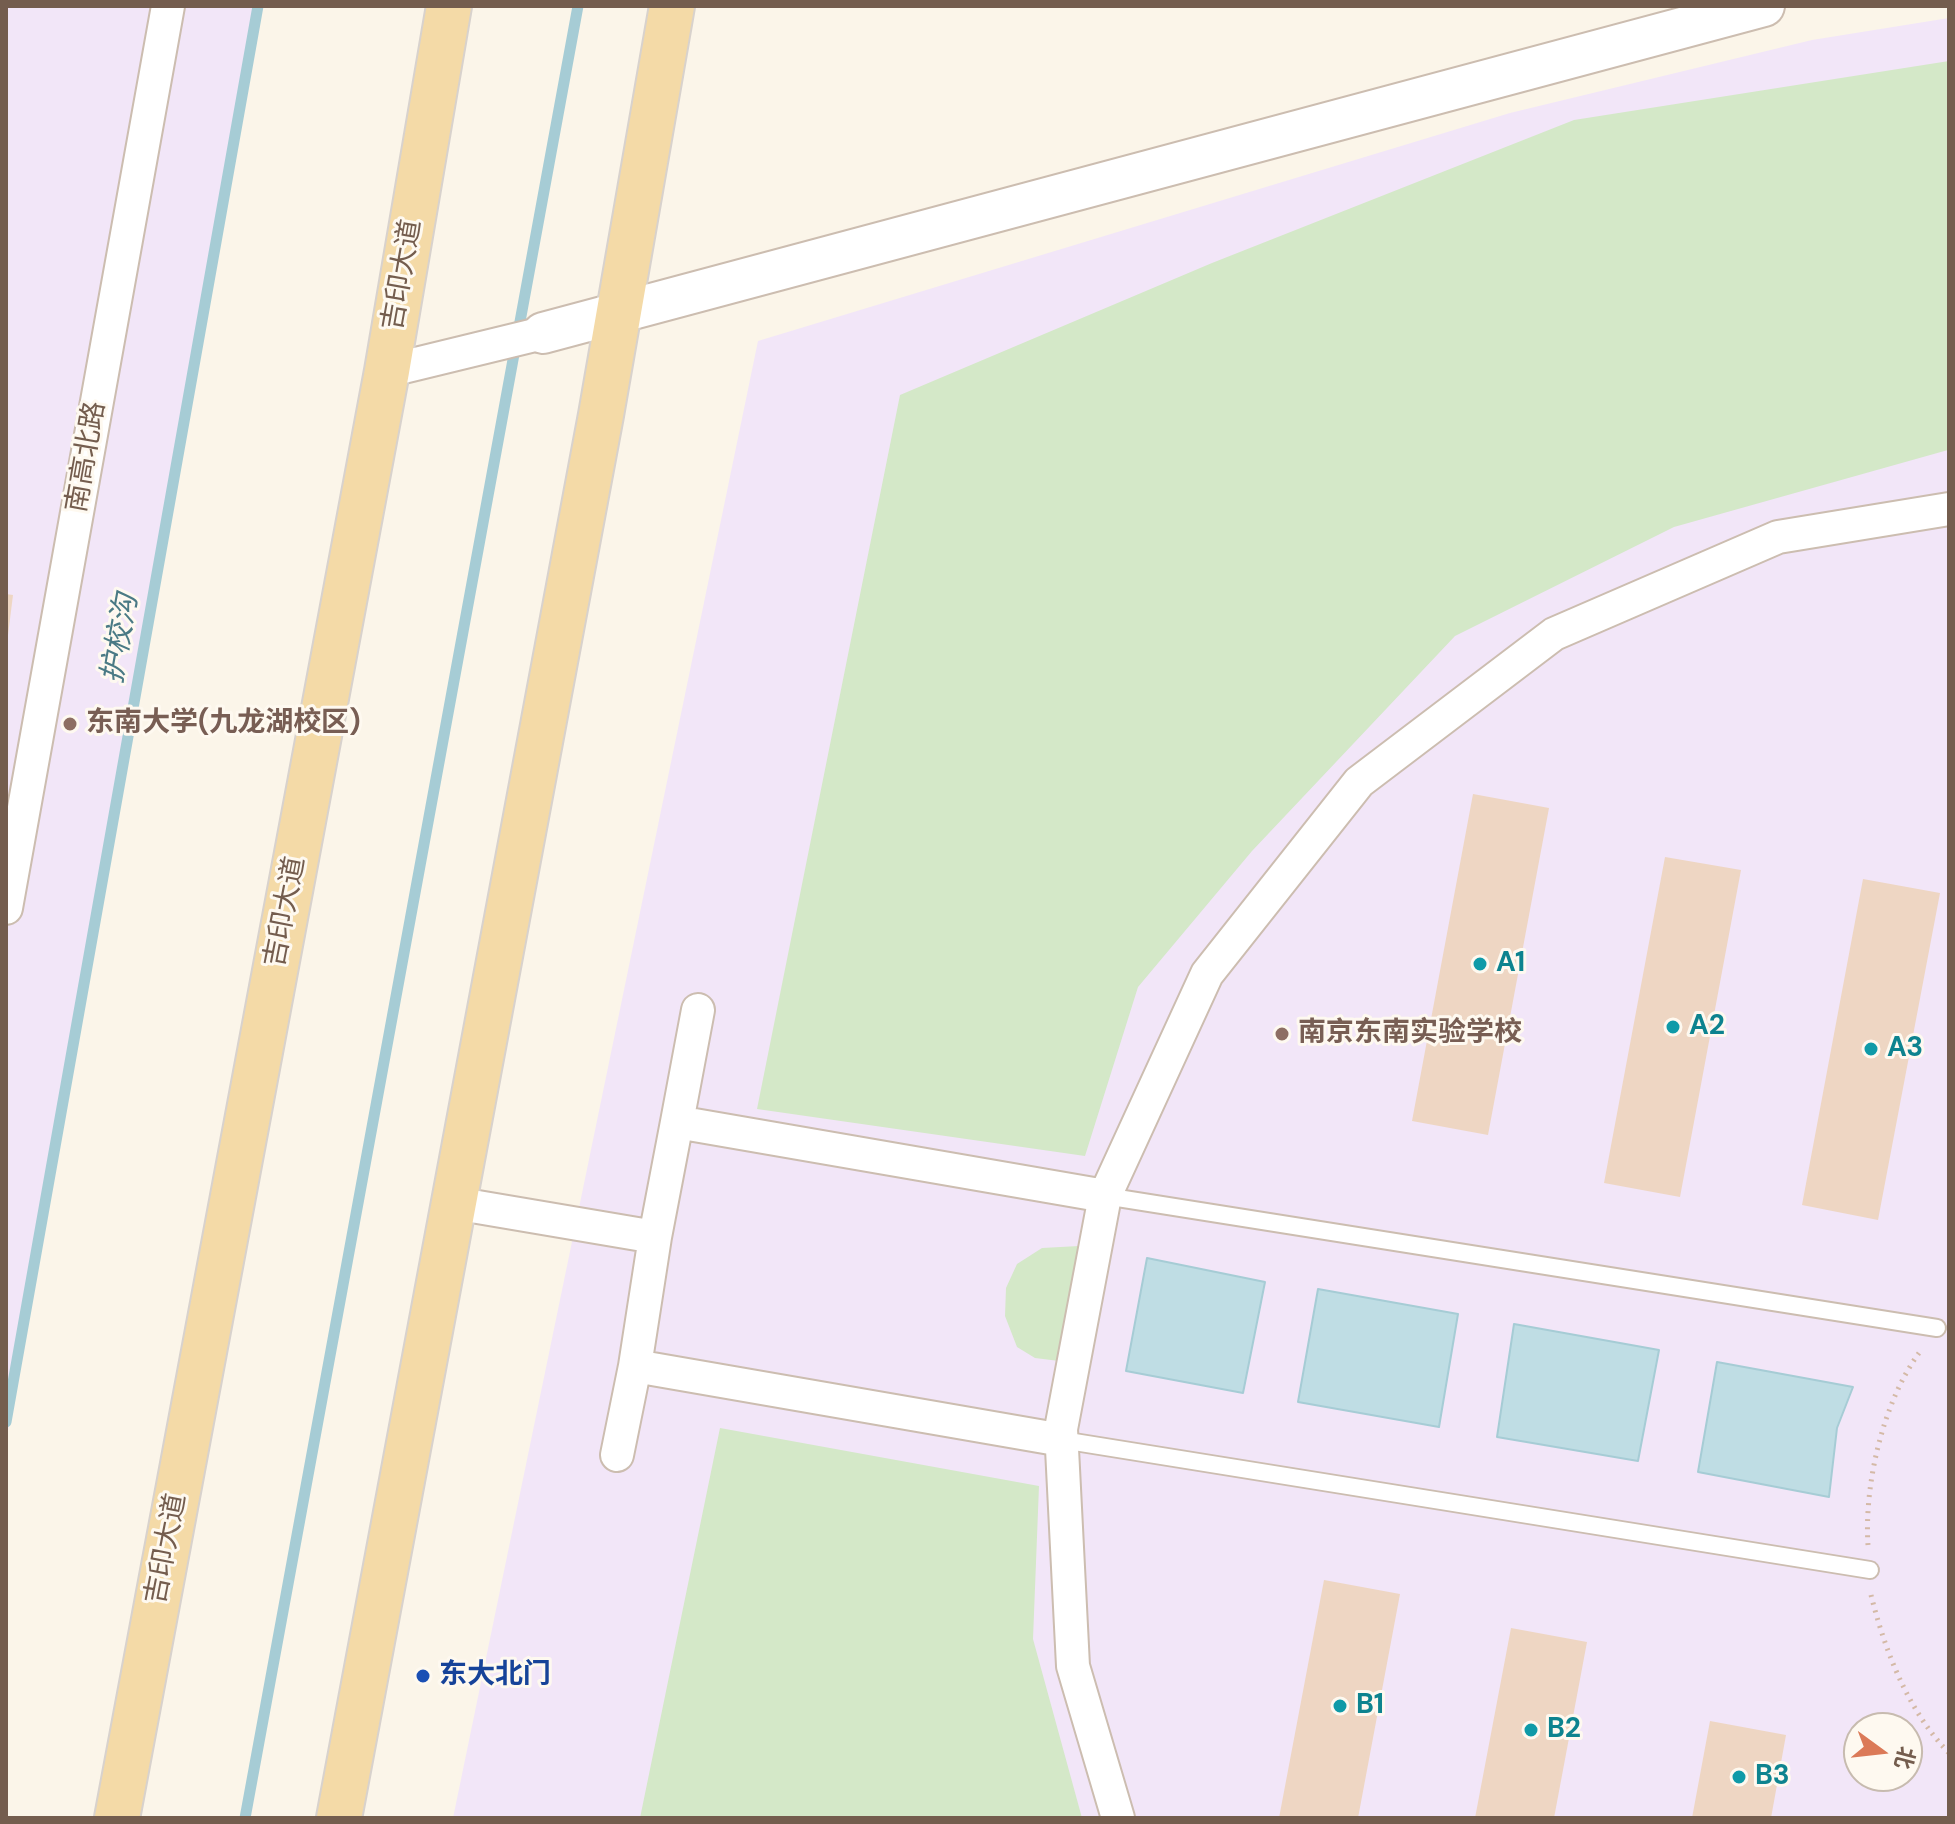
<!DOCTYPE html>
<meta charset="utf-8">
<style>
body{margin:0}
#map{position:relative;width:1955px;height:1824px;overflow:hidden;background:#fbf5e9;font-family:"DM Sans","Noto Sans SC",sans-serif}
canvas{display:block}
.frame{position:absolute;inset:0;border:8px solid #745d4e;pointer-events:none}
.north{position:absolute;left:1843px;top:1712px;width:80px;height:80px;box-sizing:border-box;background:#fef9f0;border:2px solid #c7bbaf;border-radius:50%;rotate:105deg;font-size:22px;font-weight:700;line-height:32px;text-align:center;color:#745d4e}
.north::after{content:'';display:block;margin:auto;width:28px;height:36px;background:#db7a58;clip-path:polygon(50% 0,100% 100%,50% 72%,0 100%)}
</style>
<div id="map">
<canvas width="1955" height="1824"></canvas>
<div class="frame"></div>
<div class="north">北</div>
</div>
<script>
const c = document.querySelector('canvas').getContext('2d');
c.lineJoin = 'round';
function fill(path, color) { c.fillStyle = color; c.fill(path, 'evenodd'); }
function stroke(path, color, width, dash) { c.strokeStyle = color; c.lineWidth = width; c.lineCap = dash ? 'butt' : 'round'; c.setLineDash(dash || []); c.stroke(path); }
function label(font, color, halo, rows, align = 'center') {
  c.font = font + ' "DM Sans","Noto Sans SC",sans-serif'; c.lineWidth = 6; c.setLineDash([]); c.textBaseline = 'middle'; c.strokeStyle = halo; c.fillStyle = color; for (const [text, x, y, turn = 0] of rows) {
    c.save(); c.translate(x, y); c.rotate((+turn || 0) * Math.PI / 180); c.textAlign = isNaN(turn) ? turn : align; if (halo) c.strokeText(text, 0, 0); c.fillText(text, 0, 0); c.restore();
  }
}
const education = new Path2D(`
 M6,6H263L6,1442Z
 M1949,18V1818H453L758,341L1510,113L1812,40ZM1859,1728H1907V1776H1859Z`);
const green = new Path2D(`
 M1949,61L1948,450L1674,527L1455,636L1252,851L1138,987L1085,1156L757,1109L900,395L1212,263L1574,120Z
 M1079,1246L1059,1361L1035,1358L1017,1347L1005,1316L1006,1288L1017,1264L1042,1248Z
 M720,1428L1039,1486L1033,1639L1082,1818H640Z`);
const water = new Path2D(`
 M1147,1258L1265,1282L1243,1393L1126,1371Z
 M1318,1289L1458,1314L1439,1427L1298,1402Z
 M1514,1324L1659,1350L1638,1461L1497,1437Z
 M1717,1362L1853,1387L1837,1428L1829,1497L1698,1472Z`);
const stream = new Path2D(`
 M6,1422L258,6
 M245,1818L578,6`);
const building = new Path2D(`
 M6,594L13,595L8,635L6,634Z
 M1473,794L1549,808L1488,1135L1412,1121Z
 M1665,857L1741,870L1680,1197L1604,1183Z
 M1863,879L1940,893L1878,1220L1802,1205Z
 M1324,1580L1400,1594L1358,1818H1279Z
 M1511,1628L1587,1642L1554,1818H1475Z
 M1710,1721L1786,1735L1771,1818H1692Z`);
const path = new Path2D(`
 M1868,1545C1864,1485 1883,1402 1919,1353
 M1871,1595C1885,1651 1908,1711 1949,1753`);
const service = new Path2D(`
 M1105,1196L1937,1328
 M1062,1440L1870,1570`);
const minor = new Path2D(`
 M387,371L543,333
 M6,908L168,6
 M677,1122L698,1010
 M454,1203L655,1237L677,1122L1105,1196
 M655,1237L635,1366L1062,1440
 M617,1455L635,1366
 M1118,1818L1073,1666L1061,1429L1105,1196L1207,974L1359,782L1554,634L1778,537L1949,509`);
const tertiary = new Path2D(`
 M543,333L1764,6`);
const primary = new Path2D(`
 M117,1818L387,371L449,6
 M339,1818L601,415L672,6`);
const markers = [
 [70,724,8,"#8d6e63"],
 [1480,964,8,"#0f9aa8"],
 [1673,1027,8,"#0f9aa8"],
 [1282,1034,8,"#8d6e63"],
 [1871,1049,8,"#0f9aa8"],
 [423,1676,8,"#1a4fb4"],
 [1340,1706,8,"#0f9aa8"],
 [1531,1730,8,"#0f9aa8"],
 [1739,1777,8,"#0f9aa8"]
];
const streetNames = [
 ["吉印大道",403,275,-80],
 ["南高北路",87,457,-80],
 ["吉印大道",286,912,-79],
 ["吉印大道",167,1549,-79]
];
const educationNames = [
 ["东南大学(九龙湖校区)",86,724],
 ["南京东南实验学校",1298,1034]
];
const cultureNames = [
 ["A1",1496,964],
 ["A2",1689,1027],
 ["A3",1887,1049],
 ["B1",1356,1706],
 ["B2",1547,1730],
 ["B3",1755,1777]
];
const transitNames = [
 ["东大北门",439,1676]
];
const waterNames = [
 ["护校沟",121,639,-80]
];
fill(education, '#f2e6f8');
fill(green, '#d4e8c8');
fill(water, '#bfdde4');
stroke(water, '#a6ccd5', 2);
stroke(stream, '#a6ccd5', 11);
fill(building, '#eed6c3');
stroke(service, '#ccbdb0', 20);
stroke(minor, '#ccbdb0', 36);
stroke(tertiary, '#ccbdb0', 44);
stroke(primary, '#d8d2cd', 48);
stroke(path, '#d4b9a6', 5, [2, 6]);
stroke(service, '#fff', 16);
stroke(minor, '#fff', 32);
stroke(tertiary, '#fff', 40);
stroke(primary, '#f4daa7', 44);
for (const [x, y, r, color] of markers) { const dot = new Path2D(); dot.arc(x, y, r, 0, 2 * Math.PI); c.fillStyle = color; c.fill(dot); stroke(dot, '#fef9f0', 3); }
label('28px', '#745d4e', '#fef9f0', streetNames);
label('bold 28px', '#785e54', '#fef9f0', educationNames, 'left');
label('bold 28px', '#0d838f', '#fef9f0', cultureNames, 'left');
label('bold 28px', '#164399', '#fef9f0', transitNames, 'left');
label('italic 30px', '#4a7a85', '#fef9f0', waterNames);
</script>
